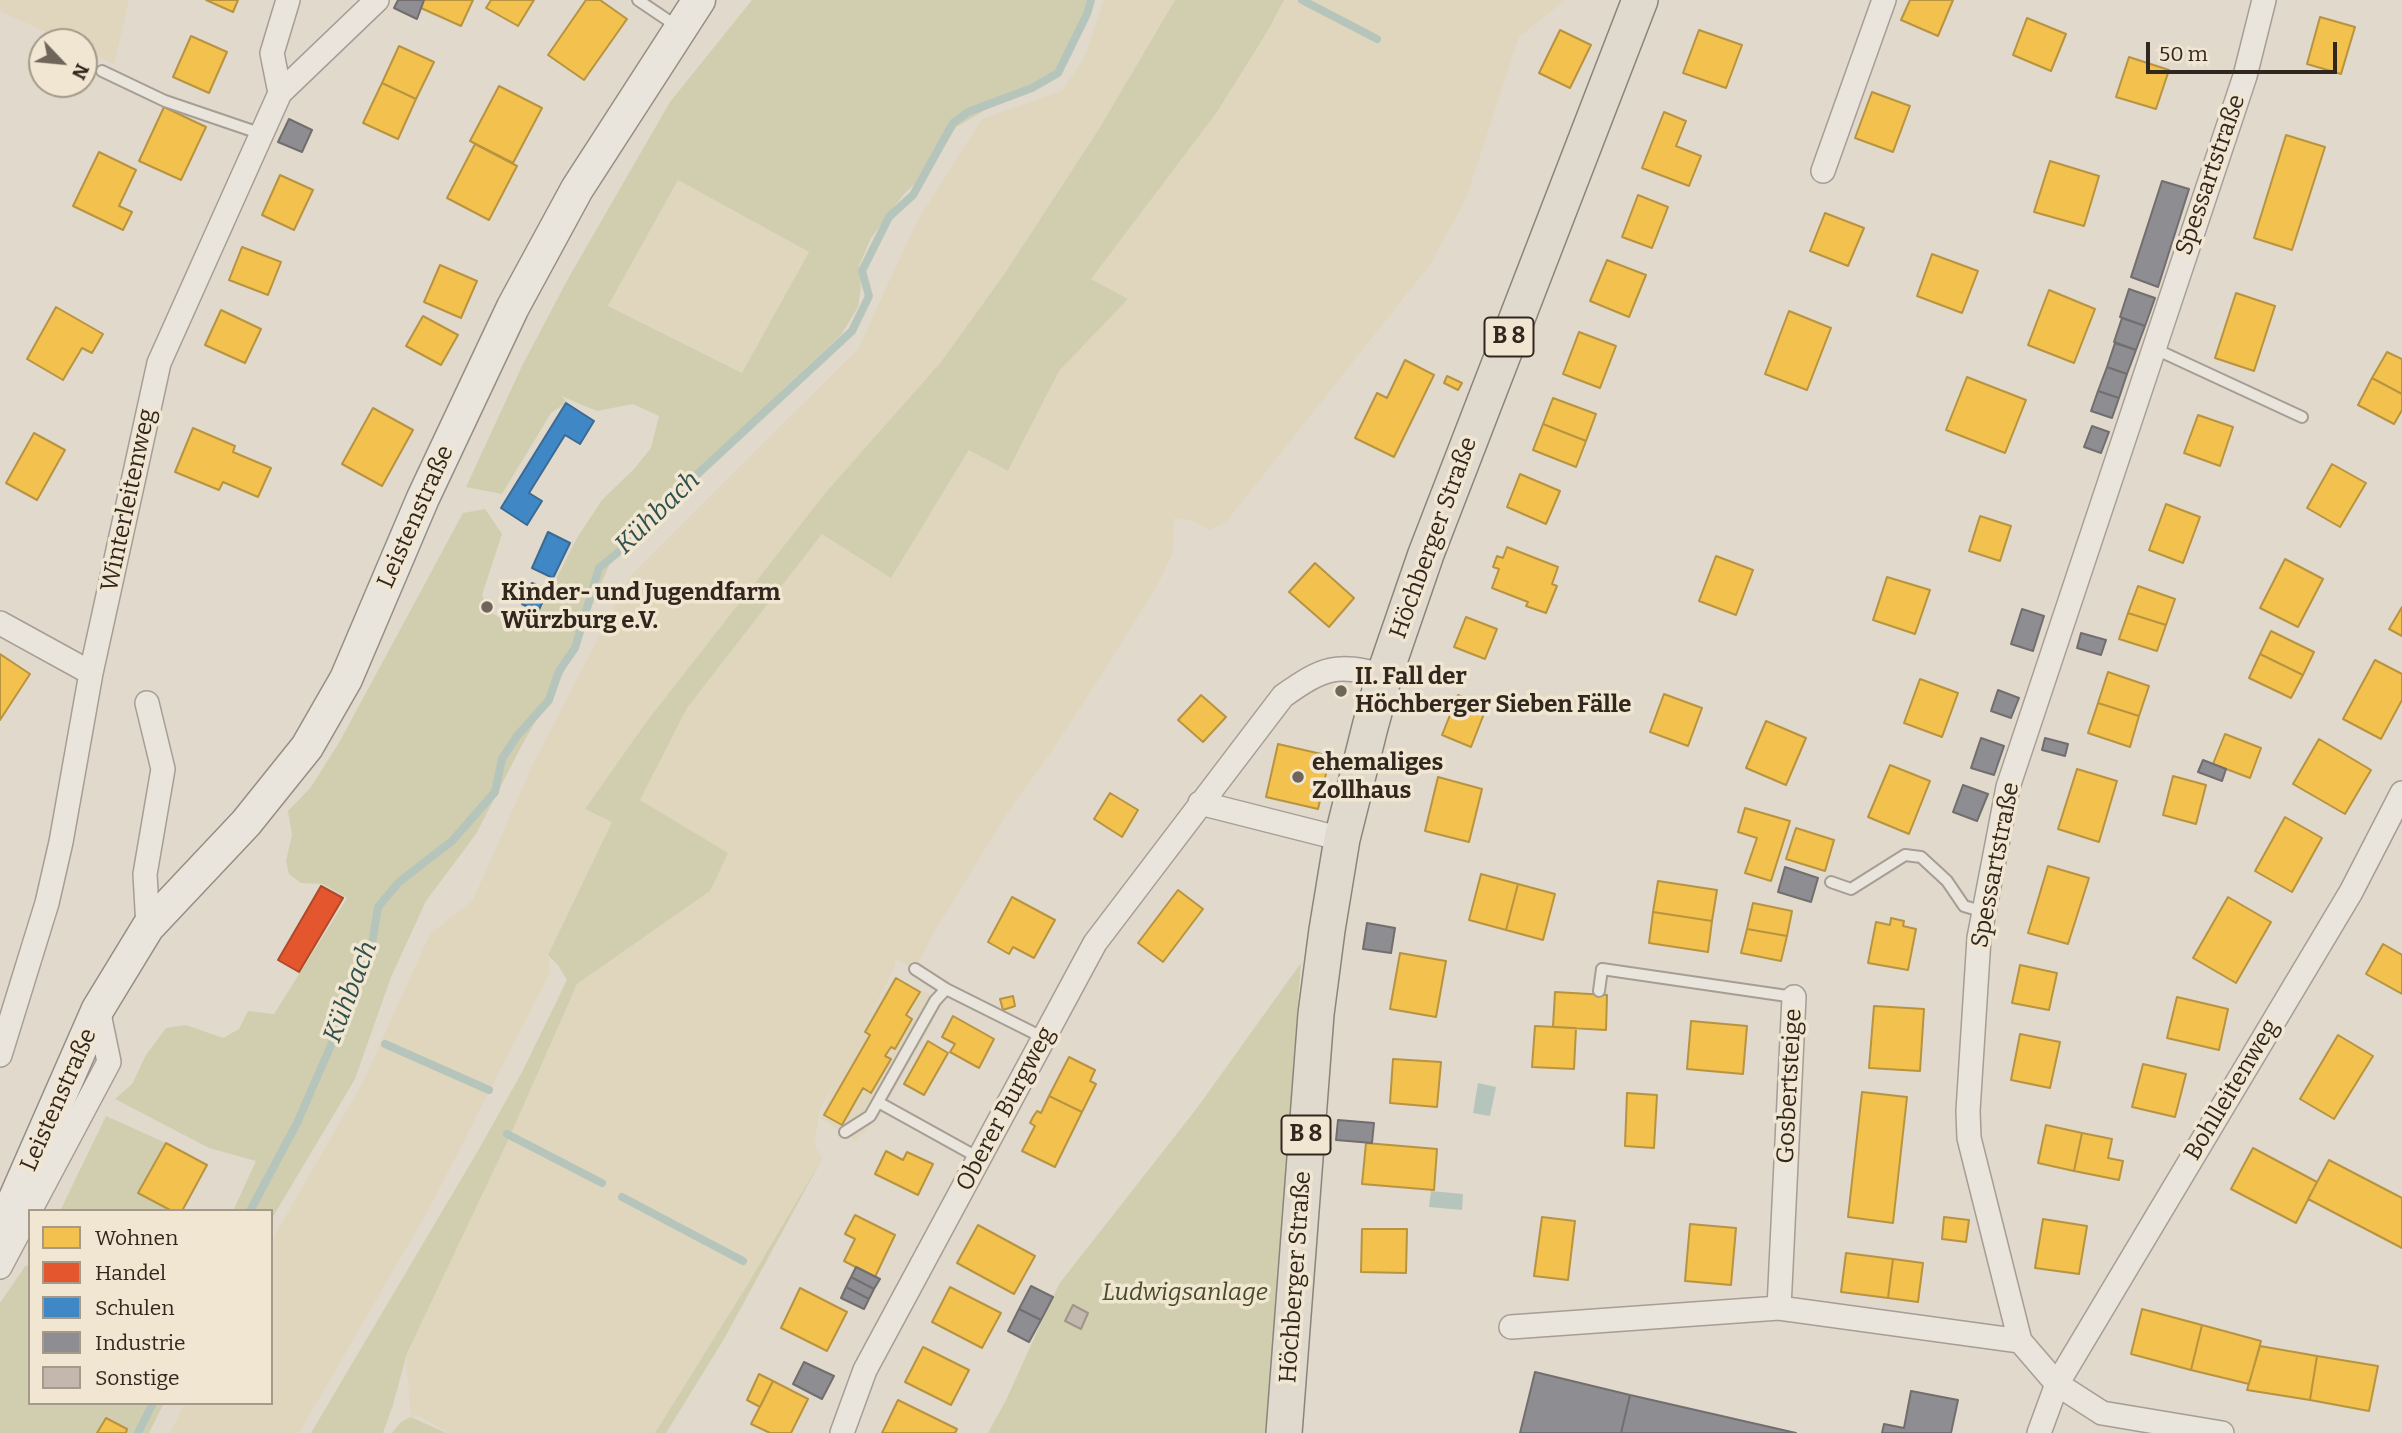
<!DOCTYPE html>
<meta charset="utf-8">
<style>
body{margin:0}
#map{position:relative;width:2402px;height:1433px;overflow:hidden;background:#e1d9cb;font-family:Bitter,serif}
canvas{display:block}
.legend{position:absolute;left:28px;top:1209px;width:245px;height:196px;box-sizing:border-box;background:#f1e6d1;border:2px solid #a59a89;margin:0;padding:9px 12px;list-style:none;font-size:21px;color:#32271e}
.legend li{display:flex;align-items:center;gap:14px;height:35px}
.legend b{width:35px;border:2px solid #a59a89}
.north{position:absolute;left:28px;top:28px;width:70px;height:70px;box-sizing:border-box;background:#f1e6d1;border:2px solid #a59a89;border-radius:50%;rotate:116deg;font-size:19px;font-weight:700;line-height:28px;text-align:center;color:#32271e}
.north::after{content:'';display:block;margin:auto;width:24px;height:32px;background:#6f655b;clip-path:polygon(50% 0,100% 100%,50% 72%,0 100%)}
.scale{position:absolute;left:2146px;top:42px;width:191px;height:32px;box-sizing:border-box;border:4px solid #32271e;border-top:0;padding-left:9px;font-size:21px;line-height:24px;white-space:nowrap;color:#32271e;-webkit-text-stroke:5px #f1e6d1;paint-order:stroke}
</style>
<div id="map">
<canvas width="2402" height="1433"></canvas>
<ul class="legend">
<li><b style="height:19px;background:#f2c14e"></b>Wohnen</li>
<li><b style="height:19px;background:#e4572e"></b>Handel</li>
<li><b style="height:19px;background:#3f88c5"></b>Schulen</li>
<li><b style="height:19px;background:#8d8d92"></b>Industrie</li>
<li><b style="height:19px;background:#c4b7ad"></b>Sonstige</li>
</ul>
<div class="north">N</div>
<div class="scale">50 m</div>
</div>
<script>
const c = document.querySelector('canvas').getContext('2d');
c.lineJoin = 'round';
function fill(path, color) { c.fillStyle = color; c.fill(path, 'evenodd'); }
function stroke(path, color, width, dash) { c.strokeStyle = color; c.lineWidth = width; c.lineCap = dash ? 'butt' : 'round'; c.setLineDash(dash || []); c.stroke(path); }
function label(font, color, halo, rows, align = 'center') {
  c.font = font + ' Bitter,serif'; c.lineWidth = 7; c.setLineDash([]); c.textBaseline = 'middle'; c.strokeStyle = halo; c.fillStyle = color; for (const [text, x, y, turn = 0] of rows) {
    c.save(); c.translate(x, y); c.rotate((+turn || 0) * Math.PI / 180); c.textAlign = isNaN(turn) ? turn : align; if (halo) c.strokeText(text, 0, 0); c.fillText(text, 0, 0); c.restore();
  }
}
const farmland = new Path2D(`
 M0,0H129L114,64L84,50V42H68L0,11Z
 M1104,0H1175L1099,129L1005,273L941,362L826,492L647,721L586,808L612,822L548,955L550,972L430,1207L299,1433H170L185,1403H271V1242L363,1082L430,934L473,900L533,764L631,575L858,349L917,221L982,119L1062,91L1085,56Z
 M1284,0H1565L1519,37L1465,201L1429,266L1226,522L1209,530L1193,521L1174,518L1173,552L1158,584L1104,671L1049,755L1008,812L934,932L915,969L896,959L894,969L860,1035L894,976L944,1002L880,1115L856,1141L821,1119L833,1085L820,1110L815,1139L816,1149L823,1157L746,1287L655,1433H448L419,1416L411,1417L406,1353L510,1136L577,984L710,891L727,853L640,800L687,708L822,534L891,577L970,450L1009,471L1059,371L1128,299L1090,279L1217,112L1267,32Z
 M678,180L809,252L743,373L608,306Z`);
const green = new Path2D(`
 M752,0H1087L1079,34L1065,65L1027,93L987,109L956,127L932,167L904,194L871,238L859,266L861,288L858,307L841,335L781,391L732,446L687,489L644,538L610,563L565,670L522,745L476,834L426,901L391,977L355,1079L271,1220V1211H233L256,1161L209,1148L115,1099L132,1084L146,1055L166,1028L186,1025L223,1038L239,1029L248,1011L274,1014L347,898L323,884L301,883L289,874L286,861L292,835L288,811L311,787L340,741L463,513L485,509L502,534L482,595L490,612L516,627L536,619L577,538L602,500L634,469L651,448L659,416L633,404L597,411L561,396L567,402L551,413L502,494L466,487L522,366L569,277L670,102ZM678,180L809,252L742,373L608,306Z
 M1175,0H1284L1267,32L1217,112L1091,279L1128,299L1059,371L1008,471L969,450L891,578L822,534L687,708L640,800L728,853L710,891L577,984L510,1136L407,1353L393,1405L383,1433H311L479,1149L522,1072L567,980L558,965L548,955L612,822L585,809L647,721L826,492L941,362L1005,273L1099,129Z
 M1301,963L1266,1433H988L1006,1400L1059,1284L1197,1108Z
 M106,1116L166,1143L139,1192L172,1211H60Z
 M823,1157L724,1339L666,1433H655L746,1287Z
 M26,1265L30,1268L28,1355L30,1357V1403H164L149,1433H126L127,1429L106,1418L97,1433H0V1303Z
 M411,1417L446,1433H392L401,1422Z`);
const water = new Path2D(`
 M1478,1083L1496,1087L1490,1116L1473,1113Z
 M1431,1191L1463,1194L1462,1210L1429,1207Z`);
const homes = new Path2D(`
 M206,0H238L233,12Z
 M424,0H473L461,26L421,8Z
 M491,0H534L518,26L486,8Z
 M586,0H600L627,19L584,80L548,55Z
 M1910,0H1953L1938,36L1901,20Z
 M2320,17L2355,27L2341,74L2307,64Z
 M2027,18L2066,34L2051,71L2013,55Z
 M1560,30L1591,45L1570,88L1539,73Z
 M1699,30L1742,45L1726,88L1683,73Z
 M191,36L227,52L209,93L173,77Z
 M399,46L434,62L416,99L382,83Z
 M2129,57L2169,70L2156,109L2116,97Z
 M382,83L416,99L398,139L363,123Z
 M499,86L542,108L513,163L470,141Z
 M1872,92L1910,106L1893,152L1855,138Z
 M164,107L206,127L181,180L139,161Z
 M1664,112L1686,121L1676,146L1701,156L1689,186L1642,168Z
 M2286,135L2325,147L2292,250L2254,238Z
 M475,144L517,166L489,220L447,198Z
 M99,152L136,170L119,206L132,212L123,230L73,206Z
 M2050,161L2099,176L2084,226L2034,212Z
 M280,175L313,190L294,230L262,215Z
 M1638,195L1668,207L1652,248L1622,237Z
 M1825,213L1864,228L1848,266L1810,251Z
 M242,247L281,262L268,295L229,280Z
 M1932,254L1978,271L1962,313L1917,296Z
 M1607,260L1646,275L1629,317L1590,301Z
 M440,265L477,281L461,318L424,302Z
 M2049,290L2095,309L2074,363L2028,345Z
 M2236,293L2275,306L2254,371L2215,358Z
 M56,307L103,334L92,353L82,348L63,380L27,359Z
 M221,310L261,329L245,363L205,345Z
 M1789,311L1831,328L1807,390L1765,374Z
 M423,316L458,335L441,365L406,346Z
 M1579,332L1616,346L1600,388L1563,374Z
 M2387,352L2402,359V394L2372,378Z
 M1405,360L1434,375L1394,457L1355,438L1377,393L1387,398Z
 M1447,376L1462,383L1458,390L1444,383Z
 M1967,377L2026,400L2005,453L1946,430Z
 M2372,378L2402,394V410L2394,424L2358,405Z
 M1553,398L1596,414L1586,441L1543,424Z
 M373,408L413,430L382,486L342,464Z
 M2198,415L2233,427L2220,466L2184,453Z
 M1543,424L1586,441L1576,467L1533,450Z
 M193,428L235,446L233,452L271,468L258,497L223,482L219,490L175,472Z
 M34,433L65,450L37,500L6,483Z
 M2332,464L2366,483L2340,527L2307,508Z
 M1520,474L1560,491L1546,524L1507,507Z
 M2166,504L2200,517L2183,563L2149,550Z
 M1980,516L2011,526L2000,561L1969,551Z
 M1507,547L1558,567L1552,584L1557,586L1546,613L1526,606L1528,602L1492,588L1499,569L1493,567L1497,556L1503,558Z
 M1716,556L1753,570L1736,615L1699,601Z
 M2285,559L2323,579L2298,627L2260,608Z
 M1315,563L1354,598L1329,627L1289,592Z
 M1887,577L1930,590L1915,634L1873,620Z
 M2138,586L2175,599L2166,625L2128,613Z
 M2402,607V636L2389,629Z
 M2128,613L2166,625L2157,651L2119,639Z
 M1466,617L1497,629L1485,659L1454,647Z
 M2271,631L2314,652L2303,675L2260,654Z
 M0,654L30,674L0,720Z
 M2260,654L2303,675L2291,698L2249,678Z
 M2375,660L2402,674V700L2381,739L2343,719Z
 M2108,672L2149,686L2139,716L2098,703Z
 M1920,679L1958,693L1942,737L1904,723Z
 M1664,694L1702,708L1688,746L1650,732Z
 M1201,695L1226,717L1203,742L1178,720Z
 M1458,695L1487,706L1471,747L1442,735Z
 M2098,703L2139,716L2130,747L2088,733Z
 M1766,721L1806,738L1786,785L1746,768Z
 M2225,734L2261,748L2250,778L2213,764Z
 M2319,739L2371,770L2345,814L2293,784Z
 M1278,744L1330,756L1318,809L1266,797Z
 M1890,765L1930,781L1909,834L1868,817Z
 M2077,769L2117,781L2099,842L2058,829Z
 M2173,776L2206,785L2196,824L2163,815Z
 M1438,777L1482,789L1469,842L1425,831Z
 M1110,793L1138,810L1122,837L1094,819Z
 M1745,808L1790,821L1771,881L1745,873L1757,838L1738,832Z
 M2285,817L2322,838L2292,892L2255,871Z
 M1796,828L1834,840L1825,871L1786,859Z
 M2048,866L2089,878L2068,944L2028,933Z
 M1481,874L1518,884L1506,930L1469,920Z
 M1658,881L1717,890L1712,921L1653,912Z
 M1518,884L1555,894L1543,940L1506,930Z
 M1178,890L1203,909L1163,962L1138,943Z
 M1012,897L1055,920L1034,958L1013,947L1009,954L988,942Z
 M2228,897L2271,922L2236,983L2193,958Z
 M1753,903L1792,911L1787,936L1747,929Z
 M1653,912L1712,921L1708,952L1649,943Z
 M1891,918L1904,921L1903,926L1916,929L1908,970L1868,963L1876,922L1890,925Z
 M1747,929L1787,936L1781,961L1741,953Z
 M2383,944L2402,955V994L2366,974Z
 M1400,953L1446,961L1436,1017L1390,1009Z
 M2020,965L2057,973L2049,1010L2012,1003Z
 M896,978L920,992L906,1015L912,1019L895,1049L891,1047L885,1056L891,1059L871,1093L863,1088L842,1125L824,1115L870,1035L865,1032Z
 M1555,992L1607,995L1606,1030L1553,1027Z
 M1013,996L1015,1006L1003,1010L1000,999Z
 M2177,997L2228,1009L2219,1050L2167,1038Z
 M1874,1006L1924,1009L1920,1071L1869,1068Z
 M953,1016L994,1039L979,1068L950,1052L955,1044L942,1037Z
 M1691,1021L1747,1026L1743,1074L1687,1069Z
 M1535,1026L1576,1028L1574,1069L1532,1067Z
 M2020,1034L2060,1042L2050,1088L2011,1080Z
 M2338,1035L2373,1056L2334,1119L2300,1099Z
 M928,1041L948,1053L924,1095L904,1084Z
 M1069,1057L1095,1070L1090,1081L1096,1084L1082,1112L1049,1096Z
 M1393,1059L1441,1062L1437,1107L1390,1103Z
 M2143,1064L2186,1074L2175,1117L2132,1107Z
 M1862,1092L1907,1097L1893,1223L1848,1217Z
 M1627,1093L1657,1095L1654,1148L1625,1146Z
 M1049,1096L1082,1112L1055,1167L1022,1151L1035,1126L1030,1123L1033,1117L1037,1111L1041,1113Z
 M2046,1125L2082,1133L2074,1171L2038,1163Z
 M2082,1133L2112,1139L2108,1158L2123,1161L2119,1180L2074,1171Z
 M166,1143L207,1165L182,1211H172L138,1193Z
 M1366,1143L1437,1149L1434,1190L1362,1184Z
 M2253,1148L2317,1182L2296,1223L2231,1189Z
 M886,1151L903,1160L907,1152L933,1164L918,1195L875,1174Z
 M2329,1160L2402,1198V1248L2308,1199Z
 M855,1215L895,1235L875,1277L844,1261L855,1239L845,1234Z
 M1542,1217L1575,1221L1568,1280L1534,1276Z
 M1944,1217L1969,1220L1966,1242L1942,1239Z
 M2043,1219L2087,1226L2079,1274L2035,1268Z
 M1690,1224L1736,1228L1731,1285L1685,1281Z
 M978,1225L1035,1256L1014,1294L957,1263Z
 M1362,1229H1407L1406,1273L1361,1272Z
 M1846,1253L1893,1259L1888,1298L1841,1292Z
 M1893,1259L1923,1263L1918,1302L1888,1298Z
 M950,1287L1001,1313L982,1348L932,1322Z
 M800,1288L847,1312L827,1351L781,1328Z
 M2142,1309L2202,1325L2191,1370L2131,1354Z
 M2202,1325L2261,1341L2249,1384L2191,1370Z
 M2260,1346L2317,1356L2310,1400L2247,1390Z
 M923,1347L969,1370L951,1405L905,1382Z
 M2317,1356L2378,1366L2369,1411L2310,1400Z
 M759,1374L773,1381L760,1407L747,1400Z
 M773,1381L808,1399L791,1433H770L751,1424Z
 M898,1400L957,1429L955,1433H882Z
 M106,1418L127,1429L126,1433H97Z`);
const shops = new Path2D(`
 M321,886L343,898L299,972L278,960Z`);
const schools = new Path2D(`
 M566,403L594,421L580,444L565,435L529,493L542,501L527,525L501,508Z
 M548,532L570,543L553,578L532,568Z
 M532,583L548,590L538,612L522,604Z`);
const industry = new Path2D(`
 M398,0H424L417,19L394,8Z
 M289,119L312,130L302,152L278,142Z
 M2162,181L2189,189L2158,287L2131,277Z
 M2129,289L2155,298L2145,326L2120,317Z
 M2122,318L2145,326L2136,350L2114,342Z
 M2115,343L2136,350L2127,374L2107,367Z
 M2107,367L2127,374L2119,398L2098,391Z
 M2098,391L2119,398L2112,418L2091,411Z
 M2092,426L2109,432L2101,453L2084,447Z
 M2022,609L2044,616L2033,651L2011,644Z
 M2081,633L2106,640L2101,655L2077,648Z
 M1998,690L2019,698L2011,718L1991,711Z
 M1981,738L2004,746L1994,775L1971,768Z
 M2045,738L2068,744L2065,756L2042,750Z
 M2203,760L2226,769L2222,781L2198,772Z
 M1963,785L1988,794L1977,821L1953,812Z
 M1785,867L1818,878L1811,902L1778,892Z
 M1367,923L1395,928L1391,953L1363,949Z
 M1338,1120L1374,1123L1372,1143L1336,1140Z
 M856,1267L880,1279L874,1289L851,1277Z
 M851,1277L874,1289L869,1299L846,1287Z
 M1031,1286L1053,1297L1041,1320L1019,1309Z
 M846,1287L869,1299L864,1309L841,1298Z
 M1019,1309L1041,1320L1029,1342L1008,1331Z
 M804,1362L834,1376L822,1399L793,1384Z
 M1535,1372L1630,1395L1621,1433H1520Z
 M1911,1391L1958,1400L1951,1433H1882L1884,1424L1904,1428Z
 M1630,1395L1796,1433H1621Z`);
const stream = new Path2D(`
 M1302,0L1377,39
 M385,1044L489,1090
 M507,1134L602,1183
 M622,1197L743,1261
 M250,1211L297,1123L370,956L378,907L399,882L452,841L495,792L502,759L517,736L549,700L559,671L575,648L599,568L655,522L662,507L852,331L869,296L862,271L889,217L913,195L953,123L968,112L1032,88L1058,73L1087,14L1091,0
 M138,1433L153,1403`);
const building = new Path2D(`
 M1073,1305L1088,1313L1081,1329L1065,1321Z`);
const service = new Path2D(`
 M638,0L678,27
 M102,71L165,101L262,134
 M2153,348L2302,417
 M1831,882L1851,889L1905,855L1921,857L1947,881L1964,906L1984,912
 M915,969L946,989L1044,1038
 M1599,991L1602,969L1794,997
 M878,1102L979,1158
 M845,1132L870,1116L935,1001L946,989`);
const minor = new Path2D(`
 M280,93L272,53L288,0
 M1823,171L1884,0
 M0,623L91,673
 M147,703L163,769L145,874L148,927
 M1200,803L1342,839
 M0,1055L47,903L61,842L91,673L159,363L280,93L377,0
 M0,1267L109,1062L98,1009
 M1779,1308L1794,997
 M1511,1327L1779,1308L2020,1341
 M842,1433L865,1370L1095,943L1283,696C1323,668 1336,662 1384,676
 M2039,1433L2057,1384L2351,892L2402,793
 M2222,1433L2102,1413L2057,1384L2020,1341L1969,1138L1968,1111L1979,938L2008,787L2245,76L2264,0`);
const secondary = new Path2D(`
 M0,1227L13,1203L98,1009L148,927L246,823L307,747L346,679L423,498L513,307L577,189L699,0`);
const primary = new Path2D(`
 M1284,1433L1316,1014L1327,930L1342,839L1370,727L1384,676L1426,554L1640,0`);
const markers = [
 [487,607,7,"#6f655b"],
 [1341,691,7,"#6f655b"],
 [1298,777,7,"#6f655b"]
];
const shields = [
 [1509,337,49],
 [1306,1135,49]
];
const shieldNames = [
 ["B 8",1509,337],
 ["B 8",1306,1135]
];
const streetNames = [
 ["Spessartstraße",2211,175,-71],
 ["Winterleitenweg",129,500,-78],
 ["Leistenstraße",416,517,-66],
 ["Höchberger Straße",1434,538,-70],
 ["Spessartstraße",1996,865,-79],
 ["Gosbertsteige",1790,1086,-87],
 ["Bohlleitenweg",2232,1090,-59],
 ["Leistenstraße",59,1100,-66],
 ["Oberer Burgweg",1006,1109,-62],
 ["Höchberger Straße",1296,1277,-86]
];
const poiNames = [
 ["Kinder- und Jugendfarm",501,593],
 ["Würzburg e.V.",501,621],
 ["II. Fall der",1355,677],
 ["Höchberger Sieben Fälle",1355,705],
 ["ehemaliges",1312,763],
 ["Zollhaus",1312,791]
];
const parkNames = [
 ["Ludwigsanlage",1185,1293]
];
const waterNames = [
 ["Kühbach",658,513,-44],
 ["Kühbach",351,992,-69]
];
fill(farmland, '#dfd6bd');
fill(green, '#d0ceaf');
fill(water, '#b6c5bb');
fill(homes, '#f2c14e');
stroke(homes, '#b89340', 2);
fill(shops, '#e4572e');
stroke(shops, '#af4929', 2);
fill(schools, '#3f88c5');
stroke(schools, '#3b6b93', 2);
fill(industry, '#8d8d92');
stroke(industry, '#726e6f', 2);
stroke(stream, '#b6c5bb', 8);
fill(building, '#c4b7ad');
stroke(building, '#a0958b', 2);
stroke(service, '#a69e95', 14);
stroke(minor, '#a69e95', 26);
stroke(secondary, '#958e84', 35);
stroke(primary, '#8b847b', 38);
stroke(service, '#e9e4dc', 10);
stroke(minor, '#e9e4dc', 23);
stroke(secondary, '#e9e4dc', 32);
stroke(primary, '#dfd9ce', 35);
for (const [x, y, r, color] of markers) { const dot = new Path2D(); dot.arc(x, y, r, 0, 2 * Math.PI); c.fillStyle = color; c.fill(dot); stroke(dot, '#f1e6d1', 2.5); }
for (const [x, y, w] of shields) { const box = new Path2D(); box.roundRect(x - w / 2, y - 19.5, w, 39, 5); c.fillStyle = '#f1e6d1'; c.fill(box); stroke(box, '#32271e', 2); }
label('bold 23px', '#32271e', null, shieldNames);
label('24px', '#32271e', '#f1e6d1', streetNames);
label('bold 24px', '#32271e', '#f1e6d1', poiNames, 'left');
label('italic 24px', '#454c27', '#f1e6d1', parkNames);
label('italic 26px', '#2f504c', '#f1e6d1', waterNames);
</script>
